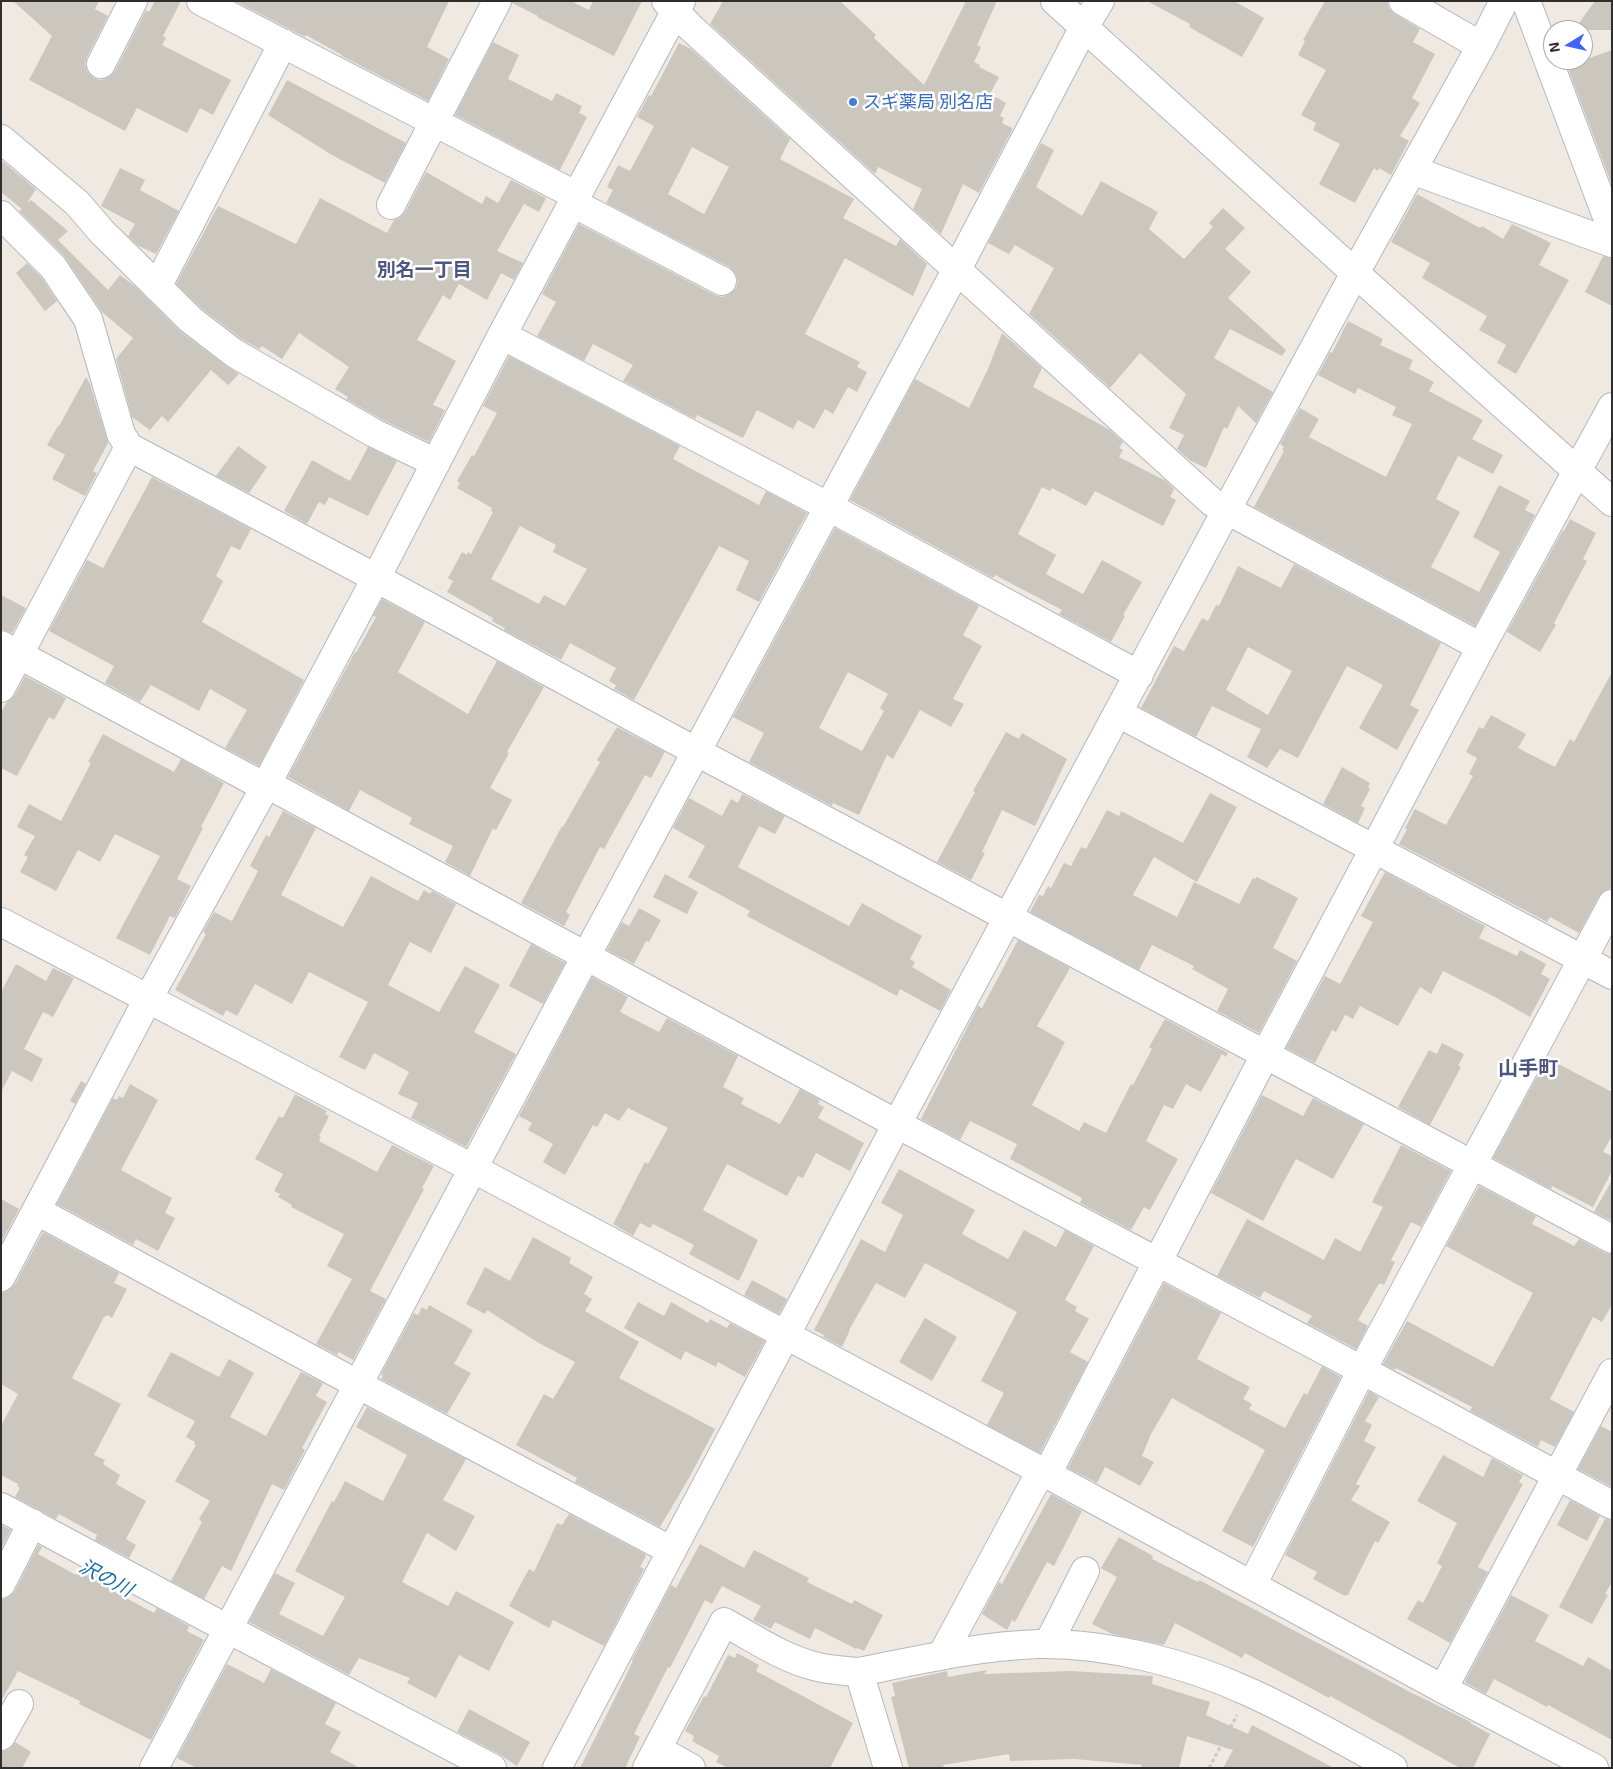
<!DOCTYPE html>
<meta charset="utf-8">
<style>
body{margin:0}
#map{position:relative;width:1613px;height:1769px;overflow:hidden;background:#efe9e1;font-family:"Exo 2",sans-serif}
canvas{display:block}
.frame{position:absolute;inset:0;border:2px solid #2e2e2e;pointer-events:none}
.north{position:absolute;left:1543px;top:20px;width:50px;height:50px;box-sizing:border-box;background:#fff;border:1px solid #ababab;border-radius:50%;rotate:261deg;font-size:14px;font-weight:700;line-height:20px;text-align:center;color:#2e2e2e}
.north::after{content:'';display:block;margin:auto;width:18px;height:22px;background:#4264fb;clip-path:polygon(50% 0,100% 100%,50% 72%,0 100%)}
</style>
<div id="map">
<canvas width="1613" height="1769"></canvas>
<div class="frame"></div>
<div class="north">N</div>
</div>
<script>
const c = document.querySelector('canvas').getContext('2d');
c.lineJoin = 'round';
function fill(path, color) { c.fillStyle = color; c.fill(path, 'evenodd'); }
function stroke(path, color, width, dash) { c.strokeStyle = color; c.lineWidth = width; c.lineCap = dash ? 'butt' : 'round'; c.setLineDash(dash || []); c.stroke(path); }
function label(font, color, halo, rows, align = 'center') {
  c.font = font + ' "Exo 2","Noto Sans JP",sans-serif'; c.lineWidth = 5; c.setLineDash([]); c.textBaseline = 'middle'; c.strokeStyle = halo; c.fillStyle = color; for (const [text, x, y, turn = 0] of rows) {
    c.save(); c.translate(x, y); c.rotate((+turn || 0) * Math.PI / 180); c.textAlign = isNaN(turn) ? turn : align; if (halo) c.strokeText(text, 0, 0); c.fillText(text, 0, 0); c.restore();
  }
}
const building = new Path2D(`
 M13,1H99L95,9L108,16L87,57L85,64L88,73L94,78L101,80L109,77L115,71L146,10L149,12L155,1H181L163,36L166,38L162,45L231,80L213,115L200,108L187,133L137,108L125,131L29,80L52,36Z
 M235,1H449L427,47L449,59L428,101L342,56V55L306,35L305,37Z
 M512,1H571L589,10L593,1H642L614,56L537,17L538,16L512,3Z
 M723,1H840L876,35L874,38L924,85L966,1H997L977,45L981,47L974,62L980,65L979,67L999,77L990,94L1006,103L1000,116L1004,118L1002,123L1012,128V130L979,193L963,184L941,234L913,209L922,189L878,167L875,174L710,24Z
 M1147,1H1234L1264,18L1242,57L1189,27L1190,24Z
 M1325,1H1387L1389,8L1395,14L1420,29L1413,42L1435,54L1412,98L1420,103L1400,136L1409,141L1391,175L1379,168L1378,171L1374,168L1355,203L1319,184L1340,144L1313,130L1316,123L1301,115L1326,70L1298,55L1305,41L1303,40Z
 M1595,1H1612V30H1574Z
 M493,42L519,55L508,79L552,101L556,93L582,106L579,113L587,117L560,170L455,115Z
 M679,43L691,49L790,139L780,159L854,199L843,218L896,246L900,239L927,264L913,296L845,258L805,334L860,362L857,367L867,372L857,392L848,387L833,414L825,409L814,429L798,420L793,429L757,410L743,438L697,415L695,419L623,381L633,365L593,344L584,361L537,336L556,302L542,294L579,224L715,295L722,297L730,294L736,288L738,280L735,273L729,267L606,203L613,190L607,187L618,165L630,171L654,126L637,117L649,95L651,96ZM692,147L729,167L704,214L668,194Z
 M1612,50V185L1567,66Z
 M287,80L406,143L385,183L332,155L268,115Z
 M1041,143L1054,150L1036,187L1082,216L1101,181L1158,212L1149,229L1184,259L1213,227L1209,223L1223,208L1245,228L1225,249L1251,272L1228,298L1286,350L1282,356L1230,329L1214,358L1273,392L1256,423L1238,406L1227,429L1224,427L1206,468L1191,461L1177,449L1184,435L1169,428L1186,394L1140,353L1110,388L1029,314L1054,268L1015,245L1009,254L988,243Z
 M1,160L36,189L27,203L31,200L68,231L58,240L108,290L120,275L137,288L181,332L225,365L239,374L228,385L211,370L168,422L162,416L150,430L132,417L116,359L133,338L102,312L64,256L19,211L22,209L1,192Z
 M120,168L145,180L140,190L179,211L156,254L137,245L128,236L135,224L101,206Z
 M426,172L482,204L486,196L498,203L511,180L546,198L539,212L524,204L497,251L523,263L514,280L501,273L487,300L459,284L450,300L443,295L417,340L456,361L433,405L445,410L429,442L381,419L346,399L348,397L335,389L349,367L299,333L282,359L262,346L259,349L243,340L201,308L176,284L218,206L296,244L320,198L387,233L394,220L400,218L405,212Z
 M1417,194L1480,228L1482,226L1503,239L1512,224L1551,243L1539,265L1569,280L1516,374L1497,363L1506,345L1479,330L1487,316L1422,278L1430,263L1391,242Z
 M1603,256L1612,258V306L1585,292Z
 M27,263L41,277L57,301L45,311L16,273Z
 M1348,321L1383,339L1380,345L1413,360L1409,369L1434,382L1429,391L1483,420L1472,439L1503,455L1493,474L1458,456L1436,499L1460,512L1431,567L1479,592L1500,552L1473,537L1499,485L1530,501L1525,510L1535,515L1475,626L1254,507L1284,451L1282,450L1284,447L1280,444L1300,408L1319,419L1309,437L1386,477L1412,424L1392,415L1396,407L1358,388L1355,394L1318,375L1330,352L1332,353Z
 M1002,333L1042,368L1033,387L1110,430L1123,442L1119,448L1123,450L1119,457L1166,481L1174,489L1170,497L1176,500L1163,526L1095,491L1086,506L1052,488L1050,491L1042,487L1018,534L1056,555L1046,574L1083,594L1102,560L1142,582L1123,615L1125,616L1111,642L1059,614L1062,610L995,575L993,578L850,500L915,379L969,408L988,369Z
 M509,356L680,446L673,459L759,505L766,491L807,513L759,602L736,590L749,561L719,546L634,700L614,689L616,685L609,681L616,668L570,643L561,660L504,630L505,628L492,621L493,618L447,592L453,581L448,578L462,552L467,555L468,552L471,554L493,512L491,511L492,508L457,488L460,483L457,481L472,455L474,456L497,413L483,406ZM520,526L556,545L553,552L587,569L565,606L544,595L539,604L491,579Z
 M86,377L90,384L108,443L93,471L97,473L85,496L52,479L65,455L47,445L58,426H59Z
 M238,446L267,467L249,493L216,476Z
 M368,447L397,461L368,516L329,497L325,505L319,502L307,524L284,511L312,460L350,481Z
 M152,477L251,529L240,550L231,546L216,576L223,581L202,622L304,680L259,766L225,748L247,710L210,689L199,711L151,685L140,702L105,683L114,666L49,631L87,560L103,568Z
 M1570,519L1596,533L1583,559L1587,561L1554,623L1556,625L1540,652L1507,632L1563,530L1564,531Z
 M835,528L979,606L963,635L982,646L953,699L964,704L951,727L920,710L893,759L887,755L859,815L833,803L832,806L749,762L764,733L733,717ZM848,672L888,694L880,708L884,711L862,751L819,728Z
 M1294,564L1441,643L1410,705L1419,710L1397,750L1359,728L1383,685L1347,666L1298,758L1280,749L1267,768L1247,757L1261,729L1212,706L1196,737L1141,708L1174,646L1184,651L1202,618L1208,621L1216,605L1219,606L1238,566L1281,588ZM1248,647L1292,671L1268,715L1226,690Z
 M1,595L26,608L12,633L1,629Z
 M382,599L425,622L398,672L468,714L497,661L544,687L507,752L509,753L490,788L512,800L496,830L493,828L470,876L445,862L453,846L409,824L412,818L360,790L349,811L288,777L355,652L356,653L376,617L373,616Z
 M1612,672V888L1604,891L1599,896L1579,933L1550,917L1547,922L1399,844L1407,829L1405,828L1415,809L1446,825L1473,776L1469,774L1477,758L1466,752L1479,727L1483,729L1491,715L1526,734L1518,748L1555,767L1570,739L1574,742Z
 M25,676L66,698L54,720L49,717L17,776L1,768V712L7,702L15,695Z
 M617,727L665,752L651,778L645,775L604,849L600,847L566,912L570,915L564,926L521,903L562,826L563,827L600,762L597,760Z
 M1006,732L1019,739L1022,733L1067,759L1035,826L1002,810L982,852L985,853L971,880L937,862L975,792L973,791Z
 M103,734L174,772L181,759L224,783L201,827L203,828L177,879L191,886L175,918L170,916L150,955L116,938L160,856L115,834L100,862L78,850L56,891L20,872L28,857L24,855L35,836L17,827L29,804L61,821L91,763L88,762Z
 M1342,767L1370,783L1368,787L1370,789L1361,806L1365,808L1358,823L1323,804Z
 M1210,793L1237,807L1197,882L1154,857L1133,895L1177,917L1194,882L1239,904L1253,878L1255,879L1257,877L1298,898L1273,948L1297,961L1259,1033L1217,1011L1228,989L1192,969L1194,966L1152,945L1139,970L1030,912L1039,895L1043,896L1048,886L1051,888L1064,863L1071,866L1081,847L1086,849L1107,810L1119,816L1121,811L1183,843Z
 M742,794L785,816L775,834L759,826L738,867L849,926L862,903L922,936L910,959L915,962L912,967L951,990L940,1011L900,989L897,996L747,916L750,911L688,877L705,846L673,828L689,798L722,816L731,799L738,803Z
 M283,811L316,828L281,895L343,927L371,876L418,901L424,890L430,894L432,891L456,904L431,953L410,942L388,985L439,1012L465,966L500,985L474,1032L516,1054L466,1147L411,1118L418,1103L398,1094L409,1072L374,1053L365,1070L339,1057L368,1002L309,972L292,1004L255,984L237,1016L226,1010L223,1016L175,990L206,934L203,932L214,912L232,921L258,871L250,866L266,835L269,837Z
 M1385,872L1485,926L1479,938L1517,956L1520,950L1546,964L1541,974L1550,979L1530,1017L1495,997L1443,971L1431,994L1420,987L1398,1026L1360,1006L1353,1019L1345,1015L1336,1032L1332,1030L1315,1063L1286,1048L1325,976L1340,984L1373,922L1361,916Z
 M665,874L698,892L687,914L653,897Z
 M639,908L661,920L649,942L646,941L634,964L607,950L622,922L629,926Z
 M1018,940L1070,968L1037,1026L1065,1042L1032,1105L1079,1131L1084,1122L1106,1133L1131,1084L1133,1085L1152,1049L1149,1047L1165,1019L1228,1053L1226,1057L1222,1054L1201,1092L1186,1084L1173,1109L1164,1105L1146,1141L1178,1159L1150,1210L1144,1207L1131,1230L1080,1203L1082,1198L1010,1159L1017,1144L970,1121L960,1140L921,1119L978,1006L982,1008Z
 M531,944L565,963L543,1004L509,986Z
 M16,964L46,981L53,968L74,978L53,1017L43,1012L24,1049L43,1059L32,1082L12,1071L1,1092V992Z
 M592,977L628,997L620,1012L659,1032L667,1018L738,1056L723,1087L744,1098L741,1104L780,1124L800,1089L820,1100L818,1104L824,1107L818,1118L864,1143L850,1171L816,1153L803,1178L798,1176L787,1196L727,1164L703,1210L758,1240L739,1281L689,1254L694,1245L653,1224L650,1228L640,1223L633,1236L613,1224L645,1162L648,1164L668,1128L628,1108L619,1121L605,1113L597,1127L593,1125L565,1175L543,1162L553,1144L528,1130L532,1123L519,1116Z
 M1442,1043L1464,1054L1458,1066L1461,1067L1430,1125L1398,1107L1429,1050L1437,1054Z
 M1547,1058L1612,1092V1136L1603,1152L1612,1156V1171L1593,1207L1552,1186L1551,1189L1493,1158Z
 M81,1081L86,1084L75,1104L70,1101Z
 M130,1084L158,1100L121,1170L172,1198L165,1213L175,1218L158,1251L136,1239L133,1245L57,1204L113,1098L117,1100L119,1096L123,1098Z
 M295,1094L327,1111L325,1114L329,1116L319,1136L321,1137L319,1141L377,1172L392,1145L434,1166L422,1188L424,1189L370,1291L386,1299L353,1360L339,1352L337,1355L316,1344L352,1279L327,1266L344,1234L291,1207L292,1205L278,1197L280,1194L274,1191L283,1174L255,1159L279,1116L283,1118Z
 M1262,1095L1303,1116L1313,1098L1364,1124L1333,1179L1296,1159L1263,1221L1211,1193Z
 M1401,1145L1451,1171L1421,1227L1411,1222L1391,1260L1395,1262L1384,1285L1380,1283L1378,1285L1358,1320L1368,1326L1356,1349L1307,1323L1312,1316L1264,1291L1260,1298L1217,1276L1247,1219L1324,1260L1335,1238L1360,1252L1383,1207L1372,1202Z
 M899,1169L975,1210L962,1234L1008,1259L1024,1230L1056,1247L1065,1230L1094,1246L1065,1300L1077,1307L1075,1311L1089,1319L1070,1352L1088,1362L1040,1453L987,1425L1004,1393L981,1381L1017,1312L925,1263L905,1298L876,1283L849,1330H850L842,1347L823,1337L824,1335L814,1330L861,1239L885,1252L903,1215L881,1203Z
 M1612,1180V1221L1594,1212Z
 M1479,1186L1536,1216L1532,1224L1574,1246L1579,1239L1605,1253L1612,1254V1305L1602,1322L1593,1317L1550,1399L1574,1412L1555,1447L1541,1440L1538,1447L1470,1411L1472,1407L1396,1368L1395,1370L1383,1364L1407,1321L1493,1367L1533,1293L1446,1246Z
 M1,1199L19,1209L1,1243Z
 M43,1232L119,1273L114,1283L127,1289L112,1318L107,1315L105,1317H104L72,1378L121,1404L94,1455L105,1460L103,1464L120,1475L116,1484L146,1501L126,1539L136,1545L129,1558L95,1540L97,1535L59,1514L56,1519L15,1497L20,1488L17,1486L18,1484L1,1475V1426L18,1394L1,1384V1293L9,1290L15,1284Z
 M533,1237L571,1258L569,1263L593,1277L584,1294L592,1299L585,1311L639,1342L619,1378L715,1429L689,1478L660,1527L575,1482L577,1478L516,1445L544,1394L553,1399L575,1362L537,1342L487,1310L485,1314L466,1304L485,1267L510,1281Z
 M752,1280L787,1299L779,1314L744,1295Z
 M1164,1283L1221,1313L1197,1359L1250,1387L1243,1399L1252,1404L1249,1409L1285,1428L1304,1393L1307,1395L1322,1366L1341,1377L1253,1547L1222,1531L1265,1450L1172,1398L1151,1434L1142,1456L1154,1462L1140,1486L1105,1467L1097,1483L1068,1468Z
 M638,1302L664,1316L671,1302L708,1323L710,1319L727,1328L730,1323L765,1341L745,1377L718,1362L716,1367L685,1351L681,1360L624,1328Z
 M429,1305L473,1330L454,1364L471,1373L447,1414L381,1379L383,1376L381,1374L414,1313L418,1315L422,1307L427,1310Z
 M925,1318L957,1337L932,1381L899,1362Z
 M171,1352L219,1377L229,1359L254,1373L230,1417L266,1436L301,1372L323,1383L316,1396L327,1402L302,1448L305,1450L284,1490L272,1484L231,1571L222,1566L204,1599L171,1581L202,1522L199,1519L210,1501L175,1481L196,1445L194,1444L195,1442L186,1437L195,1421L147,1396Z
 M1369,1391L1379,1397L1365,1421L1372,1425L1364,1441L1376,1447L1356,1484L1360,1486L1351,1500L1390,1522L1378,1543L1375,1541L1348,1595H1346L1345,1596L1313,1579L1317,1572L1285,1555Z
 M367,1407L466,1459L443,1500L475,1516L456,1551L427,1533L402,1582L448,1606L456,1591L514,1622L489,1671L459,1655L436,1698L407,1683L410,1678L359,1658L349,1675L249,1622L275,1573L295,1583L279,1614L323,1636L345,1597L295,1571L332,1501L334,1502L345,1481L383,1501L407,1455L356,1427Z
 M1601,1426L1612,1432V1487L1578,1469Z
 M1443,1455L1483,1477L1492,1458L1523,1475L1519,1482L1523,1484L1478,1567L1488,1572L1450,1643L1407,1619L1418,1600L1423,1603L1442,1566L1437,1563L1457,1523L1417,1501Z
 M1051,1494L1082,1511L1054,1566L1047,1562L1015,1622L1012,1620L1007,1630L982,1614L999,1582L1002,1584Z
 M1570,1500L1600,1516L1587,1541L1557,1525Z
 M569,1514L645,1554L646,1556L640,1567L644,1569L604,1646L553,1620L549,1628L509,1606L529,1569L534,1572L557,1523L562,1525Z
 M1605,1519L1612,1521V1582L1605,1594L1608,1595L1592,1624L1559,1607Z
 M1,1525L11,1530L1,1549Z
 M1119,1537L1153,1556L1152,1559L1198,1582L1199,1580L1408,1691L1471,1722L1470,1723L1490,1734L1473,1768H1460L1330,1696L1329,1698L1245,1653L1242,1658L1175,1623L1164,1645L1112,1634L1092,1624L1117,1577L1101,1568Z
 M700,1544L744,1568L754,1550L809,1578L807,1582L852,1604L854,1600L883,1615L864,1651L857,1648L856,1649L815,1628L810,1639L775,1622L771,1629L753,1620L761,1606L722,1586L712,1604L705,1600L670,1668L668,1667L634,1734L640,1737L625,1768H580L614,1700L633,1661L632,1660L671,1585L676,1588Z
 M38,1545L42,1547L38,1554L76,1575L80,1567L114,1585L111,1590L154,1613L157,1608L189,1626L187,1631L204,1640L151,1740L79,1704L80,1701L18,1671L1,1701V1600L9,1597L15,1591Z
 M1511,1595L1549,1615L1535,1641L1583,1666L1588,1657L1612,1671V1740L1548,1705L1547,1707L1494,1679L1486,1694L1466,1683L1465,1681Z
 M737,1653L759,1665L756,1671L853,1723L830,1768H728L716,1762L719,1756L692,1741L694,1736L685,1731L704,1696L706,1697L728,1655L735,1658Z
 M227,1664L264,1683L271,1669L336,1703L325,1724L341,1732L330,1752L360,1768H197L177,1758Z
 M987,1670L984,1674L1071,1671L1153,1676L1152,1684L1210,1702L1206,1715L1248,1734L1252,1725L1334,1768H1223L1233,1750L1187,1736L1179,1768H1141L1142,1765L1074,1759L1010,1761L1009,1754L943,1765L944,1768H909L891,1697L895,1696L892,1683L947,1671L948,1677Z
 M469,1709L530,1742L517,1766L499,1754L457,1732Z
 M15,1742L31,1752L22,1768H1V1752L9,1749Z`);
const path = new Path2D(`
 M1209,1768L1237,1715`);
const street = new Path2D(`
 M201,1L577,196
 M666,1L689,26L1212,502L1481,647
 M1403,1L1481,46
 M1526,1L1612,230
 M101,64L133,1
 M1,139L77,203L102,232L191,320L234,353L374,433L436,463
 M1412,170L1612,243
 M573,203L722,281
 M391,205L497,1
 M1,215L53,267L88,319L121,434L129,447L376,578L502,335L681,1
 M157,287L283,43
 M502,335L829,507L1139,675
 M1,645L265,787
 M1,688L129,447
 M1118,713L1612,975
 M267,784L897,1124L1362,1370L1612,1505
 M1,922L474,1169L1047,1474L1443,1689L1594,1768
 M37,1211L359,1385L672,1551
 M1,1277L148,999L265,787L376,578L697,752L1612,1239
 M1047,1474L1265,1055L1481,647L1612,407
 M1,1507L228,1629L492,1768
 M1,1584L32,1523
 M1252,1585L1362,1370L1612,904
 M1048,1644L1085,1571
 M942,1655L1041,1471
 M859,1672L888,1768
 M1443,1689L1612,1373
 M1,1736L19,1704
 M657,1749L691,1768
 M154,1768L586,956L957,269L1084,27L1100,1
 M557,1768L897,1124L1226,511L1355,273L1481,46L1504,1
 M647,1768L724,1622C752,1637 782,1658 814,1666C828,1670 844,1671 859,1672C919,1660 978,1646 1039,1644C1108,1643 1186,1663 1249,1692C1298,1714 1345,1742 1393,1768`);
const secondary = new Path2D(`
 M1055,1L1355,273L1612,502`);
const markers = [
 [853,102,5,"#3f7fe0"]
];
const shopNames = [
 ["スギ薬局 別名店",863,102]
];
const neighbourhoodNames = [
 ["別名一丁目",424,270]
];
const waterNames = [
 ["沢の川",106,1578,28]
];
const quarterNames = [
 ["山手町",1528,1068]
];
fill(building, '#cbc7bf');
stroke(street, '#b4b7c1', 30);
stroke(secondary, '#b4b7c1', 30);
stroke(path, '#c9c9c9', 3, [4, 2.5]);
stroke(street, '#fff', 28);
stroke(secondary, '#fff', 28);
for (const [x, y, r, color] of markers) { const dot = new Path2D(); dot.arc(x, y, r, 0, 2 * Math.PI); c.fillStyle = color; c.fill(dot); stroke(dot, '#fff', 2); }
label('18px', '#366cbe', '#fff', shopNames, 'left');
label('bold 19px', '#4d5680', '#fff', neighbourhoodNames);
label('italic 19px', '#0d6fa3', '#fff', waterNames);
label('bold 20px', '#4d5680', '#fff', quarterNames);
</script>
